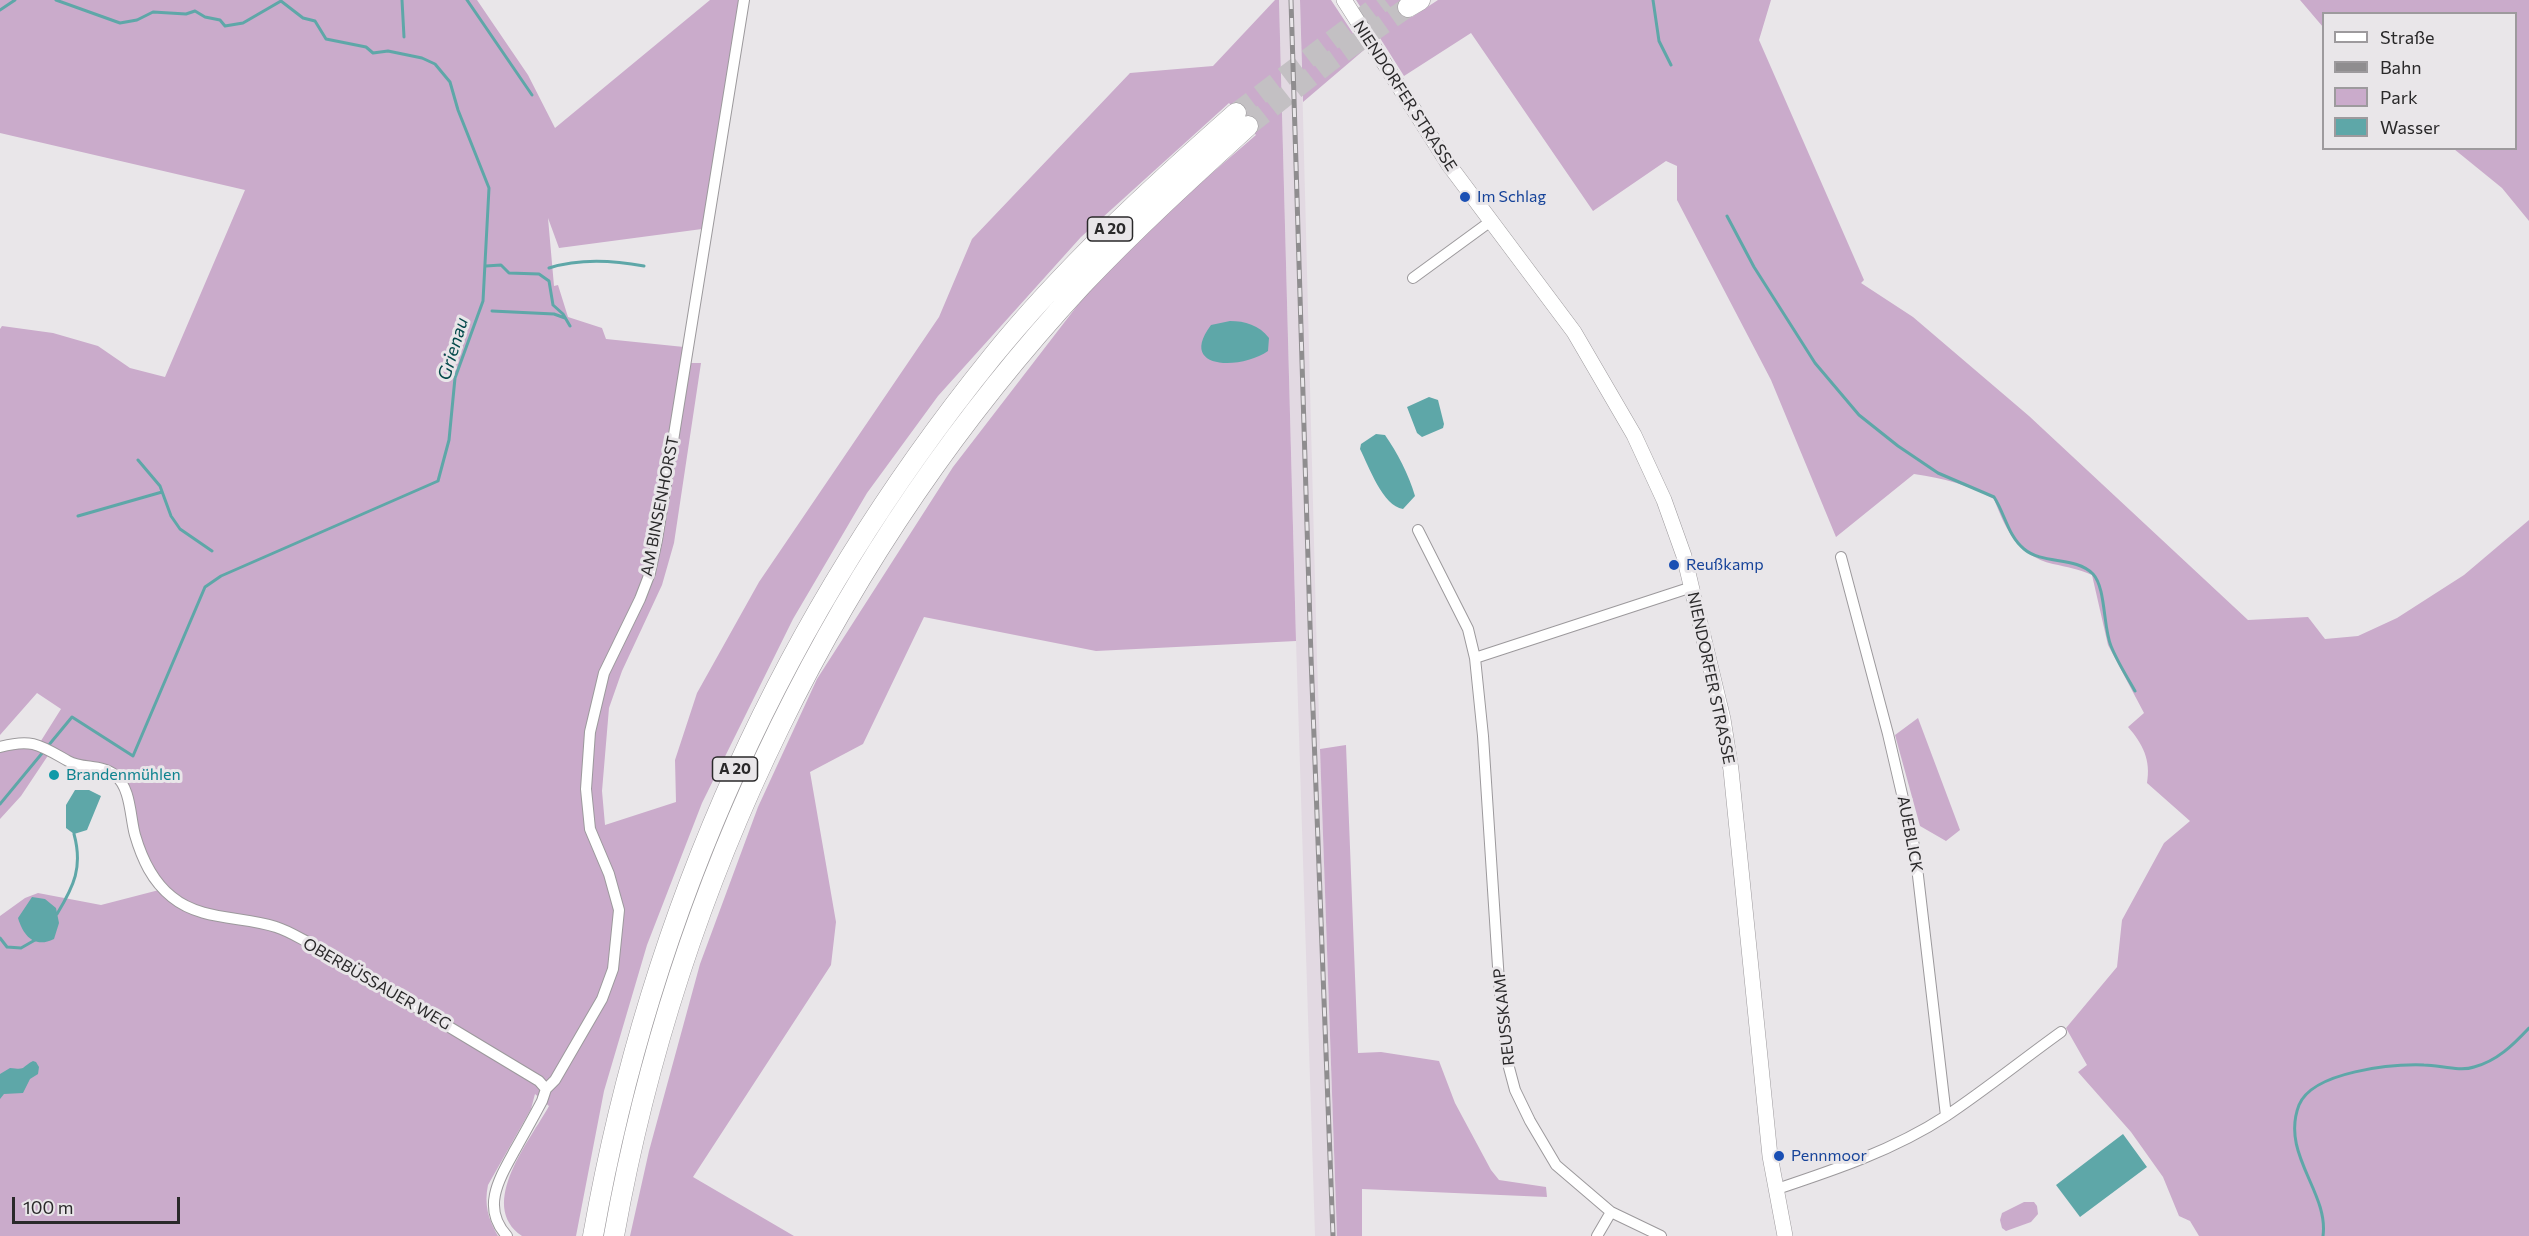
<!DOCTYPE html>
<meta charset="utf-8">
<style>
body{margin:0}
#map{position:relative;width:2529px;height:1236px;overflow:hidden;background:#e9e6e9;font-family:Commissioner,sans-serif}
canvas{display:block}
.legend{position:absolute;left:2322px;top:12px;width:195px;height:138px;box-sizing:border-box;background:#e9e6e9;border:2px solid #9d9a9d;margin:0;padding:8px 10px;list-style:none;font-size:18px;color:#2a292a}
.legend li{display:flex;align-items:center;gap:12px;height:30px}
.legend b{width:30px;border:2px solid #9d9a9d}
.scale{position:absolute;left:12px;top:1197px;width:168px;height:27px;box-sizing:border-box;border:3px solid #2a292a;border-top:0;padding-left:8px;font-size:18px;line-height:21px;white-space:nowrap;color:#2a292a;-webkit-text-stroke:4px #e9e6e9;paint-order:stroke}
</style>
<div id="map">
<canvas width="2529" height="1236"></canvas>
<ul class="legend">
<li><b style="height:8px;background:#fff"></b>Straße</li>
<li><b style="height:8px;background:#8f8d8f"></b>Bahn</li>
<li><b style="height:16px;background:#caabcb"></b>Park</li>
<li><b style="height:16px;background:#5ea7a8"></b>Wasser</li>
</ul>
<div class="scale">100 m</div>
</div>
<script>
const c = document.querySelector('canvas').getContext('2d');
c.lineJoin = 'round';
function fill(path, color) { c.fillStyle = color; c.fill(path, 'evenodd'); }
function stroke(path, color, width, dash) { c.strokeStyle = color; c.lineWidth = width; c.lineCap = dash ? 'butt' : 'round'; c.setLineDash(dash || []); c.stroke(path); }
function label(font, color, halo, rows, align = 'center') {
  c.font = font + ' Commissioner,sans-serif'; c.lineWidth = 6; c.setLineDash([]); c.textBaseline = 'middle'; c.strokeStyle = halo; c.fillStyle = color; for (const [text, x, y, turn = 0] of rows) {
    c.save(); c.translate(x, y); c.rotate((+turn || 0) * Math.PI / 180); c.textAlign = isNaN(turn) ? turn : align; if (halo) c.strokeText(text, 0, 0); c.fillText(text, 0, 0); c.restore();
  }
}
const built = new Path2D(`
 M1279,0H1300L1317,658L1337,1236H1315L1296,641Z`);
const green = new Path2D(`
 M0,0H477L528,75L555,128L710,0H740L702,229L559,248L548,218L554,286L558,285L568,317L602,328L606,339L684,347L682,363H701L674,543L662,585L622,671L609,708L602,791L605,825L676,802L675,760L697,693L759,582L939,317L972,239L1130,73L1213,66L1275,0H1279L1296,641L1096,651L924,617L863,744L810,772L836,922L831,965L693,1177L794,1236H630L649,1151L700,964L758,807L817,679L953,467L1087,293L1168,211L1256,135L1229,103L1081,237L938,396L867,493L793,619L702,803L647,945L604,1091L576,1236H522C476,1205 531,1139 549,1106L535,1094L531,1109L488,1185C484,1204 488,1219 498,1236H0V916L25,898L38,893L101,905L159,890L119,779L51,751L21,796L0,819V747L39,744L61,709L37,693L0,735V329L2,326L53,333L98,346L130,368L165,377L245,190L0,133Z
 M1300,0H1331L1364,50L1303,102Z
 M1356,0H1400L1412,17L1438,0H1771L1759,40L1864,280L1861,283L1913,317L2029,416L2248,620L2308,617L2325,639L2358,636L2397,618L2464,575L2529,520V1236H2199L2190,1221L2179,1216L2163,1177L2131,1132L2078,1072L2087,1065L2066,1028L2117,967L2122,920L2164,843L2190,821L2147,783C2151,760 2143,744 2128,727L2144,713L2108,645L2092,575C2079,569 2067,567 2053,564C2017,555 2006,530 1994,499C1968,485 1944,478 1914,474L1836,537L1771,380L1677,200V166L1666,161L1593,211L1471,33L1404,76Z
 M2300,0H2529V221L2502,188L2454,149L2516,148V14H2324L2323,27Z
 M1918,718L1960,830L1946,841L1920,826L1895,735Z
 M1346,745L1358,1053L1381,1052L1439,1061L1455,1103L1491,1170L1499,1180L1546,1187L1547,1197L1362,1189V1236H1337L1320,749Z
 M2024,1202H2034L2037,1206L2038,1214L2031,1222L2006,1231L2002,1228L2000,1220L2002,1213Z`);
const water = new Path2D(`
 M1230,321C1245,321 1259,325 1269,338L1268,351C1241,370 1177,370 1211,325Z
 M1429,397L1438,400L1444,424L1443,428L1422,437L1417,433L1407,407Z
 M1376,434L1385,435C1397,452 1409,475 1415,496L1403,509C1383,506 1369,467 1360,449L1361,444Z
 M75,790H89L101,796L87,830L74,834L66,828V805Z
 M32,897L45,899L56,908L59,923L54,939C34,949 23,935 18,918Z
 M33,1061L36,1062L39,1067L38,1074L30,1079L23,1093L4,1094L0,1099V1074L10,1068C27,1070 20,1068 33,1061Z
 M2123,1134L2147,1167L2080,1217L2056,1185Z`);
const stream = new Path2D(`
 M402,0L404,37
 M467,0L532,95
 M1653,0L1659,41L1671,65
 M0,10L15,0
 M1727,216L1754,267L1815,363L1859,415L1898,446L1938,473L1994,497C2005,514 2008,536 2024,549C2043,565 2075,556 2093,574C2106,588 2103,627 2111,646C2117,661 2127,677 2135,691
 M486,266L501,265L509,273L539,274L549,281L553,305L563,314L570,326
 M549,268C580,258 612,260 644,266
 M492,311L554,314L565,318
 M138,460L160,486L171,516L180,529L212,551
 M78,516L162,492
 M0,804L72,717L133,756L205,587L221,576L438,481L449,440L455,378L483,301L489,188L458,110L450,82L435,64L422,58L388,51L373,53L366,47L326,39L315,21L303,18L281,1L243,23L225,26L220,20L205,17L195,11L186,14L153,12L137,20L120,23L56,0
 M57,914C74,886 83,867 74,834
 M0,938L7,947L21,948L35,940
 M2323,1236C2329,1192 2280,1154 2299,1105C2313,1071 2393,1064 2424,1065C2439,1065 2460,1072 2474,1067C2497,1061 2513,1045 2529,1028`);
const highwayTunnel = new Path2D(`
 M1236,113L1385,0
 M1248,126L1331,61L1408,7`);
const street = new Path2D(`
 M1413,278L1491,221
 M1418,530L1468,629L1475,658
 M1841,557L1888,734L1915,850L1946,1116
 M0,747C32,738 40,745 68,761C82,769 102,764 115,775C131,788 130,817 135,835C142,859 152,881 172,897C201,921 243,916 276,927C289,931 301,939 313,945L539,1081L546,1089
 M1777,1189C1834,1170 1894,1150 1946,1116C1985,1090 2022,1060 2061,1032
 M507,1236C481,1208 499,1179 515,1150C524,1134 533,1118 542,1101L546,1089L555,1080L602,999L613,969L619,910L609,874L590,829L586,789L590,732L604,673L640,599L650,573L657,540L744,0
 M1597,1236L1611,1212
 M1661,1236L1611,1212L1556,1165L1530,1121L1515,1090L1507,1060L1499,982L1483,736L1475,658L1692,587`);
const secondary = new Path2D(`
 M1344,0L1449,165L1574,332L1634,435L1664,500L1684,556L1723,719L1731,770L1770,1156L1785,1236`);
const highway = new Path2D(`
 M1408,7L1420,0
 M593,1236C651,908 783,616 992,357C1065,267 1150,189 1236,113
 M614,1236C677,882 837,549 1082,285C1135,229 1191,178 1248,126`);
const rail = new Path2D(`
 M1291,0L1311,657L1333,1236`);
const markers = [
 [1465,197,6,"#1a4fb4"],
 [1674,565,6,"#1a4fb4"],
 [54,775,6,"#0f9aa8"],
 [1779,1156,6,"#1a4fb4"]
];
const shields = [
 [1110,229,45],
 [735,769,45]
];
const shieldNames = [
 ["A 20",1110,229],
 ["A 20",735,769]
];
const streetNames = [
 ["NIENDORFER STRASSE",1405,96,57],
 ["AM BINSENHORST",660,506,-79],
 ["NIENDORFER STRASSE",1711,678,78],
 ["AUEBLICK",1910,834,79],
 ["OBERBÜSSAUER WEG",377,984,30],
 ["REUSSKAMP",1504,1017,-96]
];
const transitNames = [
 ["Im Schlag",1477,197],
 ["Reußkamp",1686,565],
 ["Pennmoor",1791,1156]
];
const cultureNames = [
 ["Brandenmühlen",66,775]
];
const waterNames = [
 ["Grienau",453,349,-73]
];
fill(built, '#e2d9e2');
fill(green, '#caabcb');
fill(water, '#5ea7a8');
stroke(stream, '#5ea7a8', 3);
stroke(highwayTunnel, '#c3c0c3', 20, [20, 10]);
stroke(street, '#9c999c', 12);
stroke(secondary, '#9c999c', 16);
stroke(highway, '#9c999c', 21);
stroke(street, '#fff', 10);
stroke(secondary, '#fff', 15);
stroke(highway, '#fff', 20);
stroke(rail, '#8f8d8f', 5);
stroke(rail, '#e9e6e9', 3, [9]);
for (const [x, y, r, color] of markers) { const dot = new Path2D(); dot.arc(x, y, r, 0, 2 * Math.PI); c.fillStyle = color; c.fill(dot); stroke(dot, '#e9e6e9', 2); }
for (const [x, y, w] of shields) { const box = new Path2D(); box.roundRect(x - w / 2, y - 12, w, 24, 4.5); c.fillStyle = '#e9e6e9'; c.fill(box); stroke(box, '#2a292a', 1.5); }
label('bold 15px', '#2a292a', null, shieldNames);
label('16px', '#2a292a', '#e9e6e9', streetNames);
label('16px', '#164399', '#e9e6e9', transitNames, 'left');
label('16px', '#0d838f', '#e9e6e9', cultureNames, 'left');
label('italic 18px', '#03494a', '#e9e6e9', waterNames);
</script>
